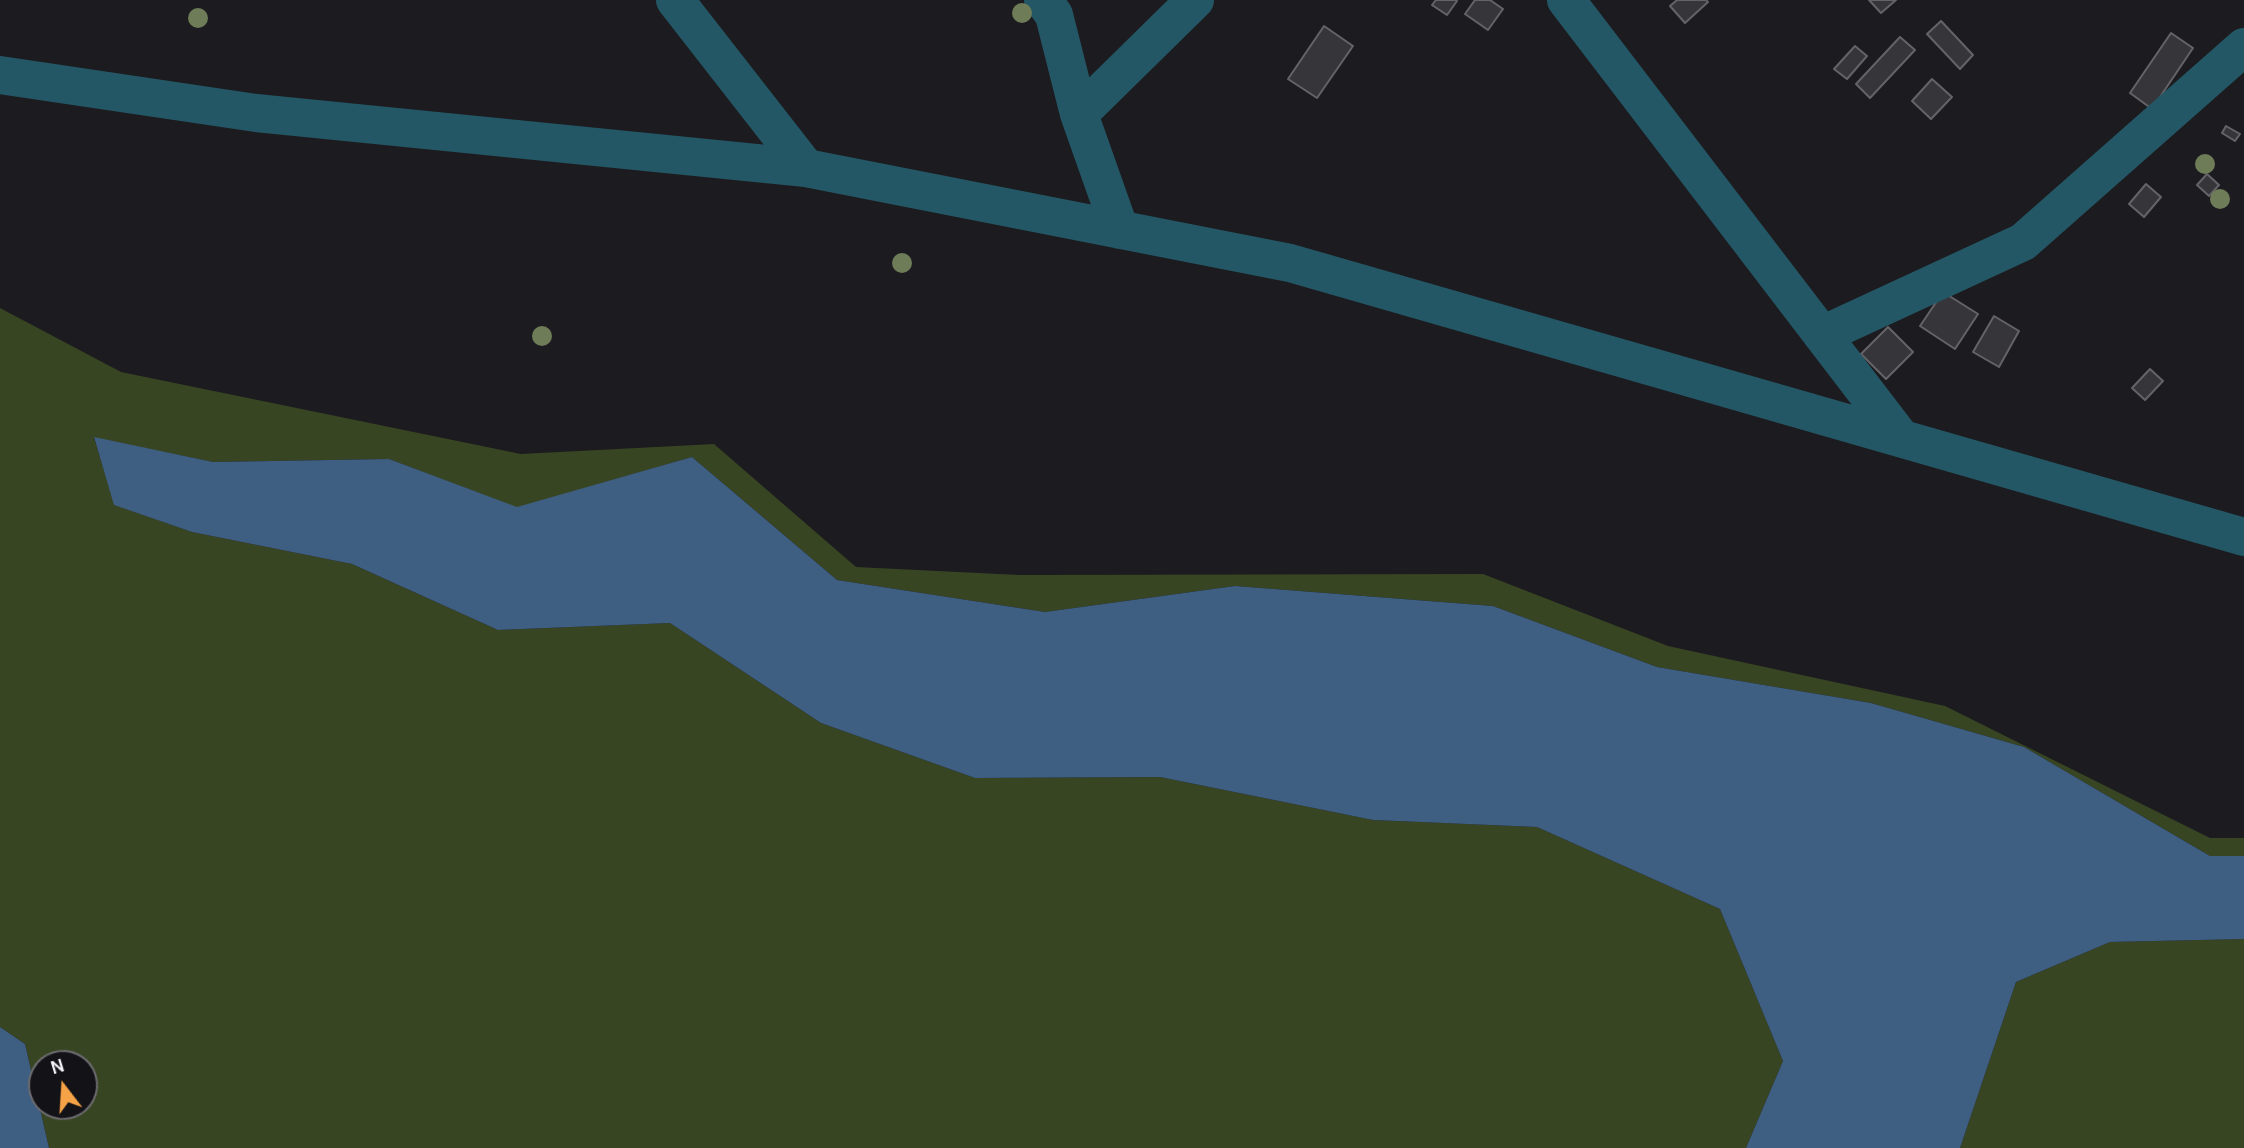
<!DOCTYPE html>
<style>
body{margin:0}
#map{position:relative;width:2244px;height:1148px;overflow:hidden;background:#1c1b1f;font-family:Karla,sans-serif}
canvas{display:block}
.north{position:absolute;left:28px;top:1050px;width:70px;height:70px;box-sizing:border-box;background:#131216;border:2px solid #6c6b6f;border-radius:50%;rotate:343deg;font-size:19px;font-weight:700;line-height:28px;text-align:center;color:#f2f1f4}
.north::after{content:'';display:block;margin:auto;width:24px;height:32px;background:#f6a247;clip-path:polygon(50% 0,100% 100%,50% 72%,0 100%)}
</style>
<div id="map">
<canvas width="2244" height="1148"></canvas>
<div class="north">N</div>
</div>
<script>
const c = document.querySelector('canvas').getContext('2d');
c.lineJoin = 'round';
function fill(path, color) { c.fillStyle = color; c.fill(path, 'evenodd'); }
function stroke(path, color, width, dash) { c.strokeStyle = color; c.lineWidth = width; c.lineCap = dash ? 'butt' : 'round'; c.setLineDash(dash || []); c.stroke(path); }
const green = new Path2D(`
 M0,308L121,372L521,454L714,444L856,567L1019,575L1483,574L1668,646L1945,706L2210,838H2244V856H2210L2024,747L1871,703L1657,667L1493,606L1235,586L1045,612L837,580L692,457L517,508L389,459L213,462L94,438L115,505L192,532L352,564L498,630L670,623L821,723L975,778L1160,777L1373,820L1537,827L1720,909L1783,1061L1746,1148H49L25,1044L0,1027ZM42,1064H84V1106H42Z
 M2244,939V1148H1960L2016,982L2110,942Z`);
const water = new Path2D(`
 M94,437L213,462L389,459L517,507L692,457L837,580L1045,612L1235,586L1493,606L1657,667L1871,703L2024,747L2210,856H2244V939L2110,942L2016,982L1960,1148H1746L1783,1061L1720,909L1537,827L1373,820L1160,777L975,778L821,723L670,623L498,630L352,564L192,532L114,505Z
 M0,1027L25,1044L49,1148H0Z`);
const building = new Path2D(`
 M1436,0H1456L1457,1L1447,15L1432,5Z
 M1475,0H1490L1503,9L1488,30L1465,14Z
 M1677,0H1706L1708,2L1685,23L1670,6Z
 M1869,0H1896L1881,13Z
 M1941,21L1973,55L1960,69L1927,34Z
 M1324,26L1353,46L1317,98L1288,79Z
 M2171,33L2193,48L2152,109L2130,93Z
 M1900,37L1915,50L1870,98L1856,84Z
 M1855,46L1867,56L1847,79L1834,69Z
 M1932,79L1952,97L1931,119L1912,101Z
 M2226,126L2240,134L2235,141L2222,133Z
 M2207,174L2219,185L2209,196L2197,185Z
 M2146,184L2161,197L2144,217L2129,204Z
 M1943,292L1978,314L1955,349L1920,326Z
 M1994,316L2019,331L1999,367L1973,352Z
 M1888,327L1913,352L1886,379L1861,354Z
 M2150,369L2163,381L2145,400L2132,388Z`);
const minor = new Path2D(`
 M675,0L806,168
 M1043,0L1054,15L1079,114L1120,230
 M1566,0L1901,438
 M0,75L256,113L806,168L1290,263L2244,537
 M1079,114L1195,0
 M1822,335L2023,242L2244,47`);
const trees = [
 [1022,13],
 [198,18],
 [2205,164],
 [2220,199],
 [902,263],
 [542,336]
];
fill(green, '#384523');
fill(water, '#3e5e82');
fill(building, '#36363a');
stroke(building, '#646368', 2);
stroke(minor, '#245765', 38);
c.fillStyle = '#6e7d58';
for (const [x, y] of trees) { c.beginPath(); c.arc(x, y, 10, 0, 2 * Math.PI); c.fill(); }
</script>
